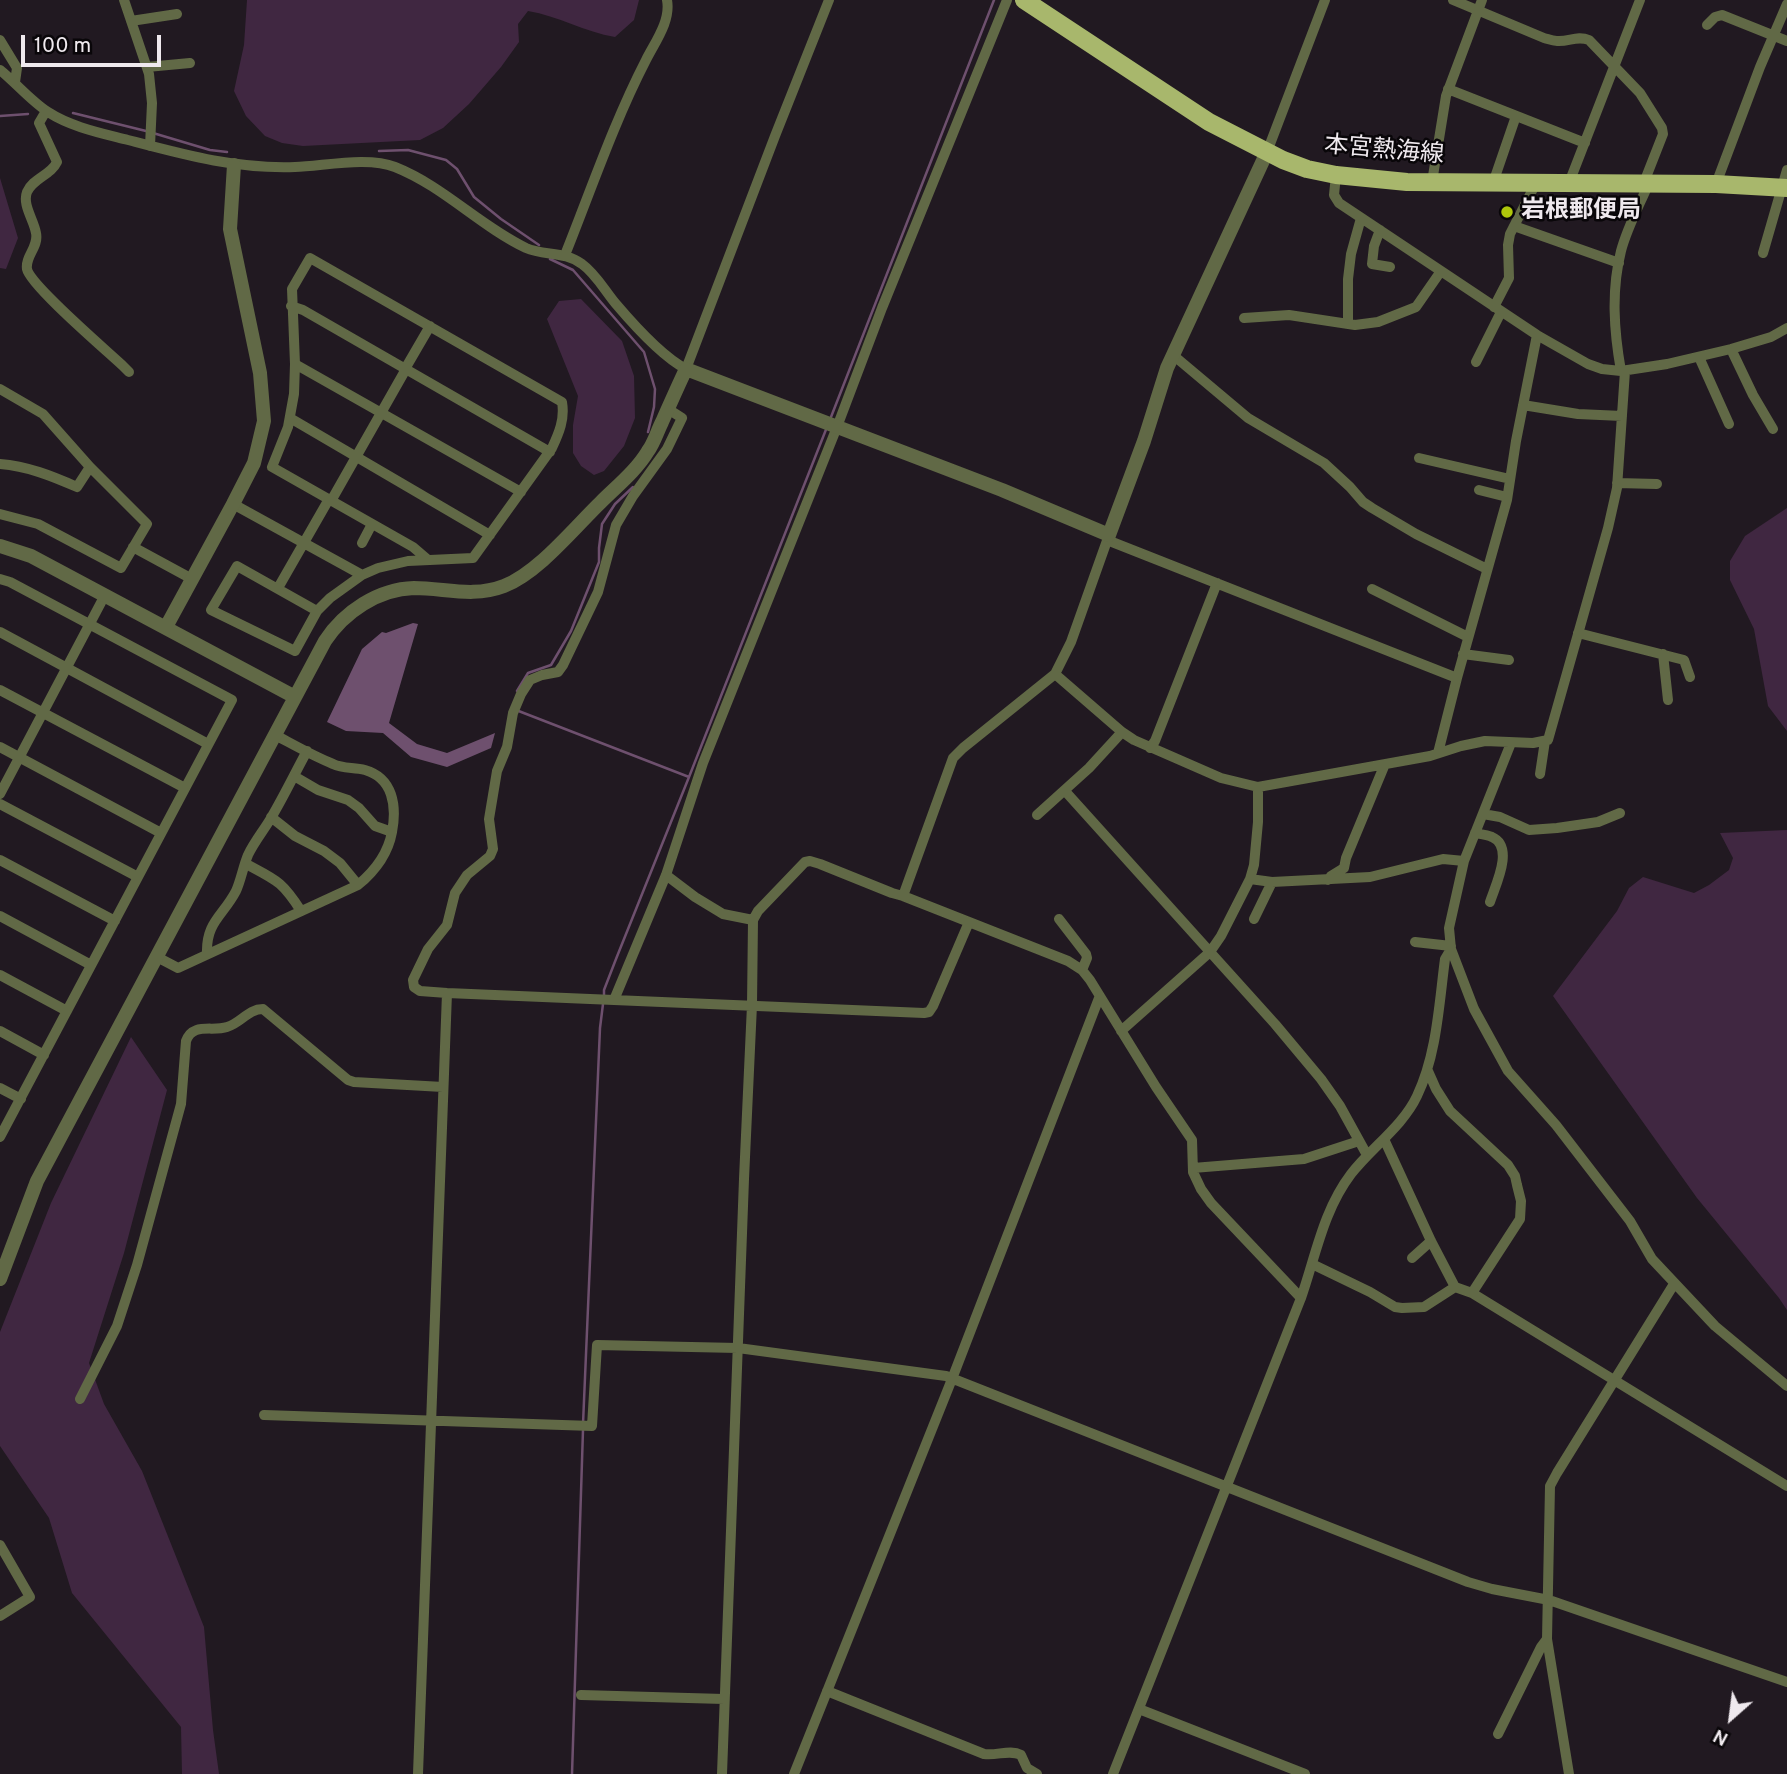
<!DOCTYPE html>
<meta charset="utf-8">
<style>
body{margin:0}
#map{position:relative;width:1787px;height:1774px;overflow:hidden;background:#211921;font-family:Overpass,sans-serif}
canvas{display:block}
.north{position:absolute;left:1696px;top:1683px;width:70px;height:70px;-webkit-text-stroke:5px #090609;paint-order:stroke;rotate:208deg;font-size:19px;font-weight:700;line-height:28px;text-align:center;color:#efe9ee}
.north::after{content:'';display:block;margin:auto;width:24px;height:32px;background:#efe9ee;clip-path:polygon(50% 0,100% 100%,50% 72%,0 100%)}
.scale{position:absolute;left:21px;top:35px;width:140px;height:32px;box-sizing:border-box;border:4px solid #efe9ee;border-top:0;padding-left:9px;font-size:21px;line-height:24px;white-space:nowrap;color:#efe9ee;-webkit-text-stroke:5px #090609;paint-order:stroke}
</style>
<div id="map">
<canvas width="1787" height="1774"></canvas>
<div class="north">N</div>
<div class="scale">100 m</div>
</div>
<script>
const c = document.querySelector('canvas').getContext('2d');
c.lineJoin = 'round';
function fill(path, color) { c.fillStyle = color; c.fill(path, 'evenodd'); }
function stroke(path, color, width, dash) { c.strokeStyle = color; c.lineWidth = width; c.lineCap = dash ? 'butt' : 'round'; c.setLineDash(dash || []); c.stroke(path); }
function label(font, color, halo, rows, align = 'center') {
  c.font = font + ' Overpass,"Noto Sans JP",sans-serif'; c.lineWidth = 5; c.setLineDash([]); c.textBaseline = 'middle'; c.strokeStyle = halo; c.fillStyle = color; for (const [text, x, y, turn = 0] of rows) {
    c.save(); c.translate(x, y); c.rotate((+turn || 0) * Math.PI / 180); c.textAlign = isNaN(turn) ? turn : align; if (halo) c.strokeText(text, 0, 0); c.fillText(text, 0, 0); c.restore();
  }
}
const green = new Path2D(`
 M247,0H639L634,20L615,37C585,32 558,16 528,11L518,24L519,42L501,67L469,104L443,128L420,140L303,146L282,143L265,136L246,116L234,91L244,45Z
 M0,178L18,238L6,269L0,268Z
 M581,299L622,341L634,376L635,418L624,446L604,471L594,475L581,466L573,453V425L578,396L547,319L559,301Z
 M1787,508V731L1768,706L1754,629L1730,580V561L1745,536Z
 M1787,830V1310L1779,1298L1697,1198L1553,996L1617,911L1629,888L1643,877L1694,893L1709,885L1729,870L1733,858L1720,833Z
 M131,1037L167,1090L124,1253L89,1363L104,1404L142,1471L204,1627L213,1730L219,1774H182L181,1727L72,1593L49,1518L0,1446V1332L51,1203Z`);
const water = new Path2D(`
 M413,623L418,624L389,723L417,744L447,753L495,733L491,748L447,767L411,757L383,733L346,731L327,722L362,649L382,632L386,633Z`);
const stream = new Path2D(`
 M73,113L146,131
 M0,116L28,114
 M153,133L210,150L227,152
 M379,151L408,150L446,160L457,169L474,197L501,219L539,245
 M550,259L573,270L644,352L655,389L654,407L648,432
 M831,417L994,0
 M517,691L528,673L551,665L571,631L599,562V548L602,524L615,504L633,487
 M516,710L689,777
 M604,997V990L616,959L689,777L827,427
 M583,1424L600,1028L603,1004
 M572,1774L583,1430`);
const minor = new Path2D(`
 M124,0L149,74L152,103L150,146
 M1453,0L1544,38C1548,39 1552,41 1557,41C1569,42 1577,35 1589,40L1640,93L1662,128L1663,134L1643,185
 M131,21L177,14
 M1707,25L1715,17L1722,15L1787,41
 M0,40L17,68L15,82
 M147,67L190,63
 M0,70C16,83 31,101 48,112C71,127 101,133 128,140C185,155 235,169 295,167C324,166 368,156 395,167C443,186 480,226 526,248C544,256 565,251 582,264C596,274 605,291 616,304C633,324 663,357 686,369L775,136L829,0
 M1448,89L1585,143
 M46,111L39,123L57,162C51,175 33,178 27,192C22,205 34,220 36,233C39,247 25,256 27,269C30,285 106,350 122,365L129,372
 M1267,152L1325,0
 M1336,175L1334,195L1339,203L1537,335L1588,364L1602,369L1621,371L1667,364L1731,349L1771,337L1787,328
 M1432,182L1446,96L1482,0
 M1493,183L1516,116
 M1569,183L1640,0
 M1716,184L1760,67L1787,4
 M1514,226L1619,263
 M1380,230L1374,246L1372,264L1390,267
 M1763,253L1787,170
 M565,255C591,190 614,122 646,60C655,42 671,21 667,0
 M291,306L303,310L550,452
 M1494,307L1509,278L1508,245L1510,234L1536,183
 M1244,318L1289,315L1355,325L1378,322L1416,307L1441,271
 M1348,324V279L1351,254L1361,218
 M1731,349L1753,395L1773,429
 M1173,355L1248,418L1324,463L1350,487L1363,502L1372,508L1416,534L1487,569
 M1699,357L1729,424
 M1476,362L1501,312
 M295,364L521,492
 M405,369L430,326
 M1621,371C1614,331 1611,291 1621,251C1627,228 1639,206 1648,185
 M0,389L43,414L90,467L147,524L121,568L38,524L0,514
 M1523,405L1578,414L1622,416
 M668,409L682,418L667,449L633,496L616,525L598,592L563,665L558,672L542,675L530,680L521,694L513,713L507,747L497,771L489,819L493,849L490,856L467,875L455,893L447,925L428,949L413,980L414,987L420,991L447,993L924,1013L929,1012L933,1006L969,922
 M290,418L490,535
 M1419,458L1510,479
 M0,464C27,466 52,476 77,487L90,467
 M1617,483L1657,484
 M1479,490L1507,497
 M331,501L406,369
 M233,504L362,575
 M1107,540L1457,678
 M362,543L372,524
 M133,547L192,579
 M0,579L10,582L232,700L0,1137
 M278,588L329,499
 M1372,589L1468,637
 M317,611L237,566L211,610L295,651L317,611L330,598L362,575L378,568L408,561L473,558L552,448C559,433 565,419 562,402L310,258L292,289L295,364L294,394L288,427L272,467L413,547L427,559
 M0,632L208,744
 M1578,633L1684,660L1690,677
 M1463,654L1509,660
 M1663,654L1668,700
 M1055,674L1122,732L1134,740L1221,778L1258,787L1430,756L1461,746L1485,741L1533,743L1548,740L1608,528L1617,488L1625,371
 M0,690L185,788
 M0,747L161,833
 M1150,748L1155,741L1217,583
 M1438,753L1457,678L1507,500L1516,441L1537,335
 M1540,774L1545,741
 M294,776L318,790L348,800L359,808L375,826L392,832
 M1065,791L1275,1024L1321,1079L1340,1106L1367,1155
 M0,794L105,595
 M0,804L138,877
 M1483,814L1500,817L1529,830L1557,828L1598,822L1620,813
 M1037,815L1089,768L1122,732
 M271,817L295,836L324,851L340,863L358,885
 M1475,833C1480,834 1487,835 1492,837C1515,847 1495,886 1490,902
 M0,860L115,921
 M246,864C276,880 282,881 301,911
 M666,875L695,897L723,914L753,920
 M1250,879L1272,882L1370,877L1443,859L1464,861
 M1328,880L1331,876L1344,868L1346,858L1385,764
 M903,896L953,758L963,748L1055,674L1071,642L1109,535
 M0,916L91,965
 M1059,919L1086,954L1087,958L1082,970
 M1254,919L1272,882
 M1415,942L1451,946
 M1451,949L1474,1009L1508,1071L1556,1125L1630,1221L1652,1259L1715,1326L1787,1386
 M207,953C206,922 223,916 236,891C241,880 243,867 248,855C254,842 264,830 271,818C284,796 295,773 307,751
 M157,957L178,968L358,885C375,871 388,854 392,832C397,806 393,778 365,770C354,767 343,769 333,764C313,756 294,745 275,735
 M0,975L67,1011
 M614,1000L666,875L703,763L837,427L882,308L1007,0
 M0,1031L44,1055
 M1121,1031L1210,952L1221,936L1250,879L1254,865L1258,822V787
 M1428,1071L1436,1089L1450,1111L1508,1165L1515,1176L1517,1185L1521,1201L1520,1219L1472,1293
 M0,1088L21,1099
 M1384,1139L1431,1241L1455,1287L1472,1293L1787,1486
 M1193,1168L1304,1159L1359,1141
 M1412,1258L1431,1241
 M1312,1264L1370,1292L1395,1307L1402,1308L1424,1307L1455,1287
 M80,1399L117,1326L137,1265L181,1104L186,1041C193,1022 212,1032 227,1027C241,1023 248,1009 263,1009L348,1080L354,1082L443,1087
 M264,1415L592,1426L597,1345L738,1348L946,1376L1468,1582L1492,1589L1549,1600L1787,1682
 M0,1545L30,1597L0,1616
 M827,1691L984,1754C997,1756 1010,1749 1021,1755L1027,1768L1037,1774
 M581,1695L724,1699
 M1139,1709L1305,1774
 M1498,1734L1541,1647L1547,1639
 M418,1774L447,993
 M722,1774L744,1179L752,1005L753,920L758,911L805,862L810,861L820,864L892,893L903,896L1068,961L1082,970L1090,980L1156,1087L1192,1140L1193,1172L1201,1189L1211,1203L1301,1298
 M794,1774L952,1379L1099,998
 M1113,1774L1301,1298C1316,1255 1323,1211 1351,1174C1371,1148 1403,1126 1417,1096C1437,1054 1439,1004 1445,959L1451,949L1449,928L1464,861L1511,743
 M1569,1774L1547,1639L1550,1486L1557,1473L1674,1284`);
const tertiary = new Path2D(`
 M0,546L31,556L295,697
 M166,627L233,504L254,463L264,421L260,373L230,229L234,165
 M0,1279L37,1181L325,641C344,612 378,589 414,588C445,588 473,598 504,586C538,573 574,528 601,502C617,486 636,471 648,451C654,443 657,432 662,422C670,404 678,386 686,369L1002,490L1109,535L1144,441L1167,368L1267,152`);
const primary = new Path2D(`
 M1024,0L1209,122L1283,160L1307,169L1336,175L1407,182L1716,184L1787,188`);
const markers = [
 [1507,212,7,"#aec60b"]
];
const streetNames = [
 ["本宮熱海線",1384,152,5]
];
const poiNames = [
 ["岩根郵便局",1521,212]
];
fill(green, '#402741');
fill(water, '#6e506e');
stroke(stream, '#6e506e', 2.5);
stroke(minor, '#616946', 10);
stroke(tertiary, '#616946', 14);
stroke(primary, '#a8b76c', 18);
for (const [x, y, r, color] of markers) { const dot = new Path2D(); dot.arc(x, y, r, 0, 2 * Math.PI); c.fillStyle = color; c.fill(dot); stroke(dot, '#090609', 2.5); }
label('24px', '#efe9ee', '#090609', streetNames);
label('bold 24px', '#efe9ee', '#090609', poiNames, 'left');
</script>
